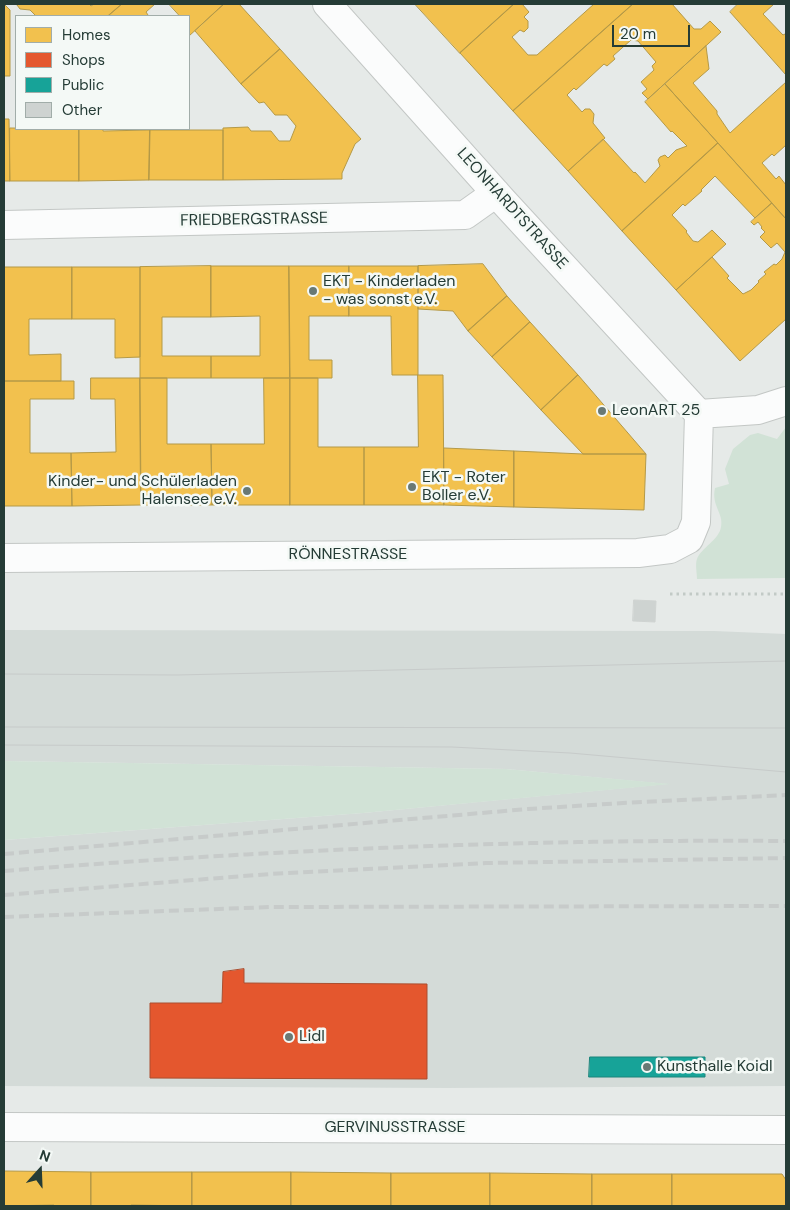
<!DOCTYPE html>
<meta charset="utf-8">
<style>
body{margin:0}
#map{position:relative;width:790px;height:1210px;overflow:hidden;background:#e6eae8;font-family:"DM Sans",sans-serif}
canvas{display:block}
.frame{position:absolute;inset:0;border:5px solid #253c36;pointer-events:none}
.legend{position:absolute;left:15px;top:15px;width:175px;height:115px;box-sizing:border-box;background:#f4f9f6;border:1px solid #a1ada9;margin:0;padding:6px 9px;list-style:none;font-size:15px;color:#253c36}
.legend li{display:flex;align-items:center;gap:10px;height:25px}
.legend b{width:25px;border:1px solid #a1ada9}
.north{position:absolute;left:15px;top:1145px;width:50px;height:50px;-webkit-text-stroke:4px #f4f9f6;paint-order:stroke;rotate:20deg;font-size:14px;font-weight:700;line-height:20px;text-align:center;color:#253c36}
.north::after{content:'';display:block;margin:auto;width:18px;height:22px;background:#253c36;clip-path:polygon(50% 0,100% 100%,50% 72%,0 100%)}
.scale{position:absolute;left:612px;top:25px;width:78px;height:22px;box-sizing:border-box;border:2px solid #253c36;border-top:0;padding-left:6px;font-size:15px;line-height:18px;white-space:nowrap;color:#253c36;-webkit-text-stroke:4px #f4f9f6;paint-order:stroke}
</style>
<div id="map">
<canvas width="790" height="1210"></canvas>
<div class="frame"></div>
<ul class="legend">
<li><b style="height:14px;background:#f2c14e"></b>Homes</li>
<li><b style="height:14px;background:#e4572e"></b>Shops</li>
<li><b style="height:14px;background:#17a398"></b>Public</li>
<li><b style="height:14px;background:#ced3d1"></b>Other</li>
</ul>
<div class="north">N</div>
<div class="scale">20 m</div>
</div>
<script>
const c = document.querySelector('canvas').getContext('2d');
c.lineJoin = 'round';
function fill(path, color) { c.fillStyle = color; c.fill(path, 'evenodd'); }
function stroke(path, color, width, dash) { c.strokeStyle = color; c.lineWidth = width; c.lineCap = dash ? 'butt' : 'round'; c.setLineDash(dash || []); c.stroke(path); }
function label(font, color, halo, rows, align = 'center') {
  c.font = font + ' "DM Sans",sans-serif'; c.lineWidth = 5; c.setLineDash([]); c.textBaseline = 'middle'; c.strokeStyle = halo; c.fillStyle = color; for (const [text, x, y, turn = 0] of rows) {
    c.save(); c.translate(x, y); c.rotate((+turn || 0) * Math.PI / 180); c.textAlign = isNaN(turn) ? turn : align; if (halo) c.strokeText(text, 0, 0); c.fillText(text, 0, 0); c.restore();
  }
}
const built = new Path2D(`
 M4,630L714,631L786,634V1086L447,1088L4,1086V840L363,813L667,784L506,769L4,761Z`);
const green = new Path2D(`
 M786,427V578L697,579C697,573 695,564 697,559C701,548 719,540 721,527C724,513 711,506 715,488L729,484L725,469L733,449L750,435L758,433L777,439Z
 M4,761L506,769L671,784L363,813L4,840Z`);
const homes = new Path2D(`
 M4,4L10,10V76H4Z
 M18,4H89L91,6L94,4H122L108,16H36L30,10L20,9L17,5Z
 M122,4H155L146,12L148,15L147,16H108Z
 M169,4H224L189,36V16H180Z
 M224,4H239L280,49L241,84L195,31Z
 M415,4H514L460,53Z
 M514,4H522L529,12L524,17L528,21V28L524,32L520,30L512,37L528,55H537L594,4H633L513,111L460,53Z
 M633,4H672L694,29H701L710,21L721,32L648,99L642,93L647,89L641,82L654,70L652,66L656,62L638,41L631,40L613,56L615,59L607,66L604,64L576,90L574,88L567,95L582,112L585,109H590L594,114L593,123L605,138L568,171L513,111Z
 M738,4H774L763,14L783,35L785,34L786,35V75L730,12Z
 M706,46L709,69L693,83L717,111V114L730,133L786,82V145L774,156L772,154L762,163L776,179L779,176L786,185V219L665,84Z
 M280,49L361,139L355,144L342,173V179L223,180V128L248,127L251,131H271L279,141H290L296,126L287,115H275L264,102L259,103L241,84Z
 M665,84L718,143L622,231L568,171L603,139L634,173L635,172L645,183L660,166L658,160L660,157L665,155L668,158L676,150L687,146L672,131L671,132L645,102Z
 M4,119H9L10,181H4Z
 M10,128L79,129V181H10Z
 M79,129H103V131L150,130L149,180L79,181Z
 M150,130H223V180H149Z
 M718,143L772,203L755,218L715,176L701,190L702,191L685,206L683,204L672,215L687,231L686,232L693,241L698,242L712,230L726,244L676,290L622,231Z
 M772,203L786,219V319L740,361L676,290L712,257L729,276L727,278L743,294L751,290L759,282L758,281L766,274L764,272L774,264L776,265L782,259L785,252L777,243L771,248L760,237L765,232L761,228L762,227L758,222L754,225L751,222Z
 M483,264L507,296L468,331L453,311L418,309V266Z
 M211,266V317H162V356H211V378H140V267Z
 M211,266H289L290,378H211V356H260V316L211,317Z
 M289,266H349V316H309V360H332V378H290Z
 M349,266H418V375H392L391,316H349Z
 M4,267H72V319H29V355L61,354V381H4Z
 M72,267H140V357L115,358V319H72Z
 M507,296L530,322L492,357L468,331Z
 M530,322L578,375L541,410L492,357Z
 M418,375H443L444,505H364V447H418Z
 M578,375L646,454H583L541,410Z
 M91,378H140L141,505L72,506L71,453L116,452L115,399H91Z
 M140,378H167V444H211L212,505H141Z
 M264,378H290V505H212L211,444H264Z
 M290,378H318V447H364V505H290Z
 M4,381H74V399H30V453H71L72,506H4Z
 M444,448L514,451V507L444,505Z
 M514,451L583,454H646L644,510L514,507Z
 M4,1171L91,1172V1206H54V1205L4,1206Z
 M91,1172H192V1206L131,1205V1206H91Z
 M192,1172H291V1206H192Z
 M291,1172L391,1173V1206H291Z
 M391,1173H490V1206H391Z
 M490,1173L592,1174V1206H490Z
 M592,1174H672V1206H592Z
 M672,1174H782L786,1180V1206H672Z`);
const shops = new Path2D(`
 M244,969V983L427,984V1079L150,1078V1003H222L223,972Z`);
const public = new Path2D(`
 M590,1057H705V1077H589Z`);
const building = new Path2D(`
 M634,600L656,601L655,622L633,621Z`);
const path = new Path2D(`
 M670,594H786`);
const minor = new Path2D(`
 M327,4L503,201L699,414
 M4,225L465,215L496,193
 M4,558L638,553L670,549L689,539L696,522L699,414L758,410L786,401
 M4,1127L786,1130`);
const tram = new Path2D(`
 M4,674L177,675L786,661
 M4,727L786,728
 M4,745L452,747L570,753L786,772`);
const rail = new Path2D(`
 M4,854L528,809L623,803L786,795
 M4,871C264,850 525,839 786,841
 M4,895L270,874L486,863L786,858
 M4,917L271,907L786,906`);
const markers = [
 [313,291,5,"#697974"],
 [602,411,5,"#697974"],
 [412,487,5,"#697974"],
 [247,491,5,"#697974"],
 [289,1037,5,"#697974"],
 [647,1067,5,"#697974"]
];
const streetNames = [
 ["LEONHARDTSTRASSE",512,209,48],
 ["FRIEDBERGSTRASSE",254,220,-1],
 ["RÖNNESTRASSE",348,555],
 ["GERVINUSSTRASSE",395,1128]
];
const poiNames = [
 ["EKT - Kinderladen",323,282],
 ["- was sonst e.V.",323,300],
 ["LeonART 25",612,411],
 ["EKT - Roter",422,478],
 ["Boller e.V.",422,496],
 ["Kinder- und Schülerladen",237,482,"right"],
 ["Halensee e.V.",237,500,"right"],
 ["Lidl",299,1037],
 ["Kunsthalle Koidl",657,1067]
];
fill(built, '#d4dbd8');
fill(green, '#d1e2d6');
fill(homes, '#f2c14e');
stroke(homes, '#b49947', 1);
fill(shops, '#e4572e');
stroke(shops, '#ab4f30', 1);
fill(public, '#17a398');
stroke(public, '#1b847b', 1);
fill(building, '#ced3d1');
stroke(building, '#cfd3d1', 1);
stroke(minor, '#c3c7c5', 30);
stroke(path, '#c2cac6', 3, [2.5, 4]);
stroke(minor, '#fbfcfc', 28);
stroke(tram, '#c7cbca', 1);
stroke(rail, '#c7cbca', 4, [10, 5]);
for (const [x, y, r, color] of markers) { const dot = new Path2D(); dot.arc(x, y, r, 0, 2 * Math.PI); c.fillStyle = color; c.fill(dot); stroke(dot, '#f4f9f6', 2); }
label('16px', '#253c36', '#f4f9f6', streetNames);
label('16px', '#253c36', '#f4f9f6', poiNames, 'left');
</script>
